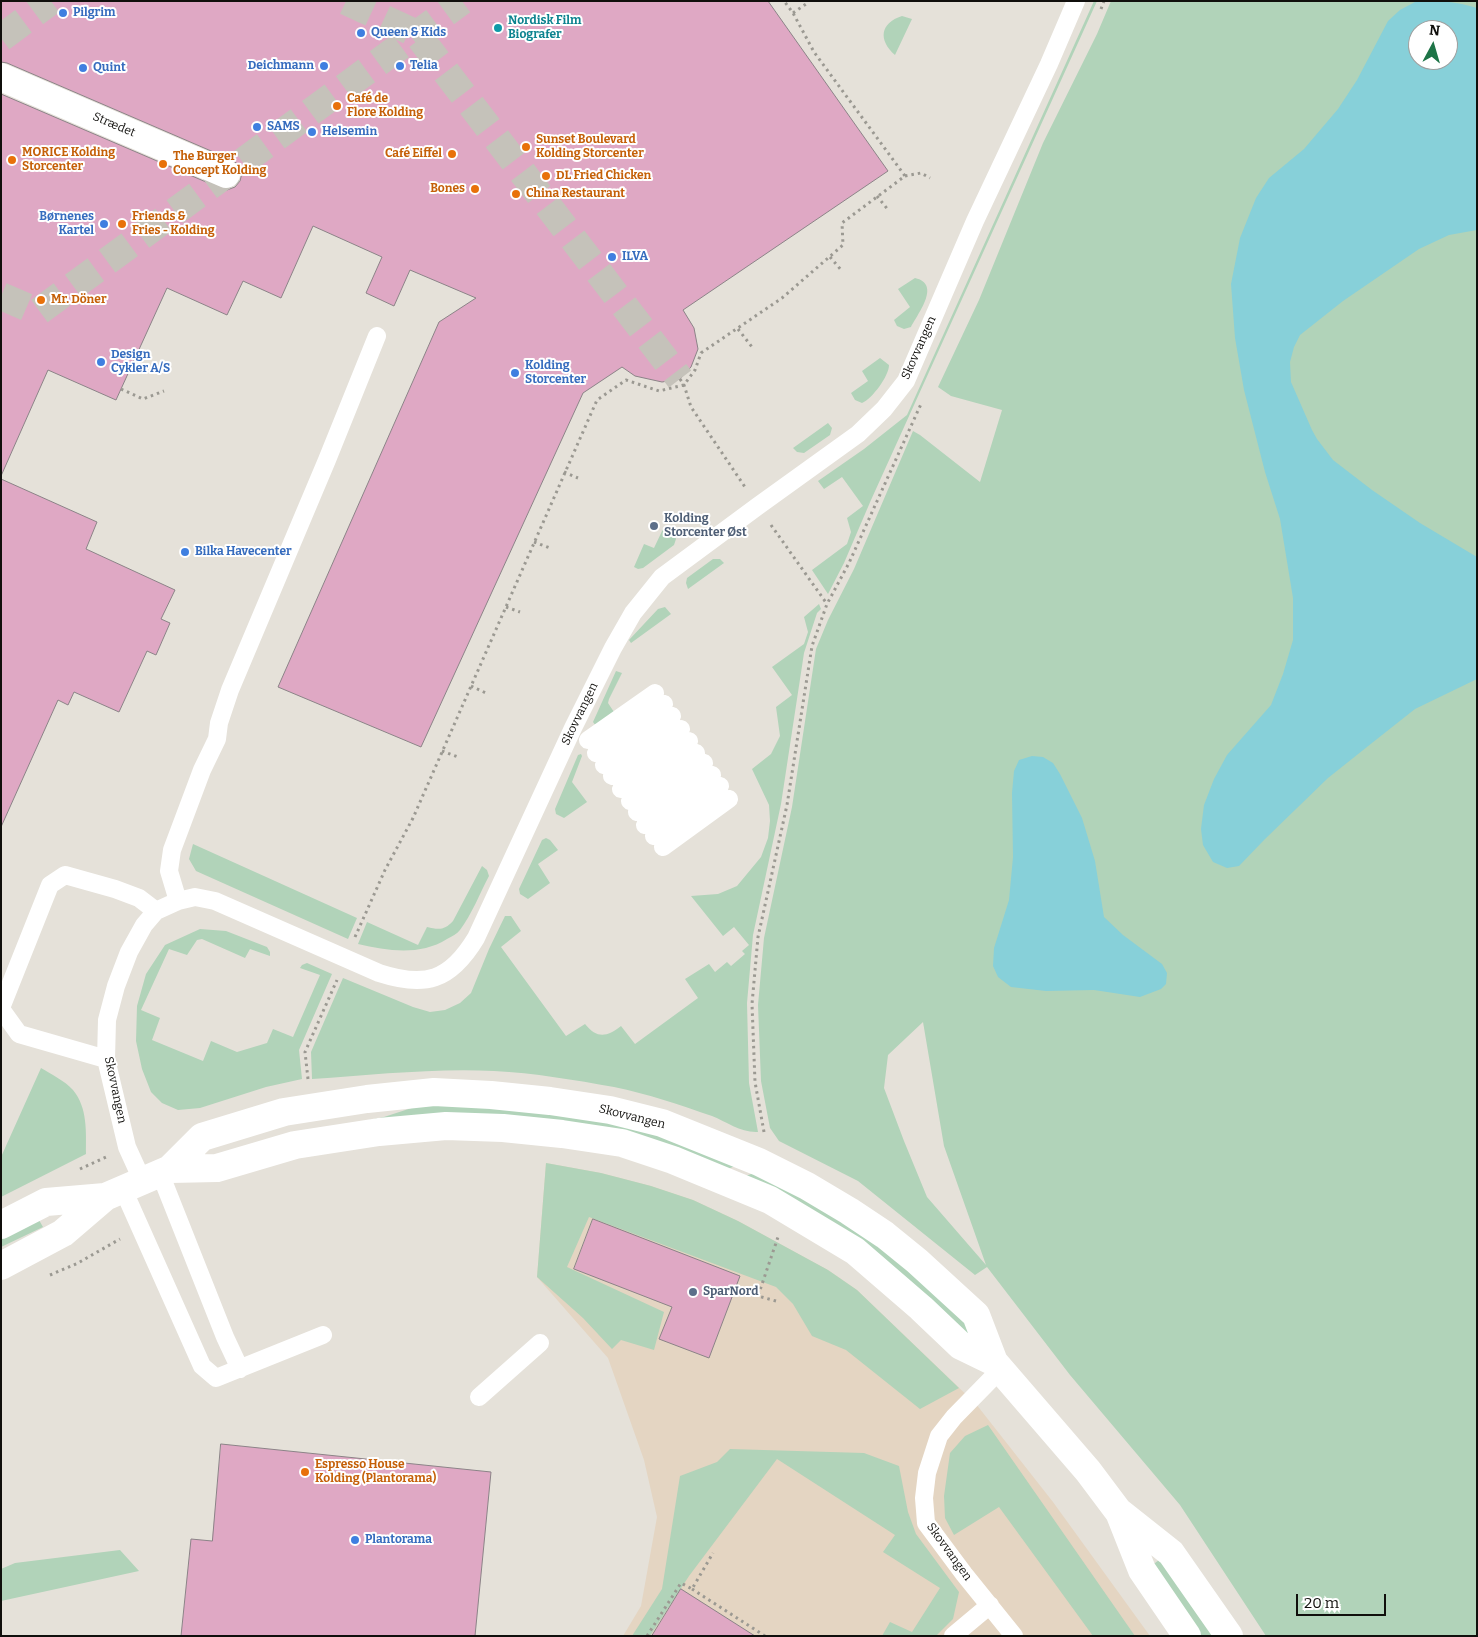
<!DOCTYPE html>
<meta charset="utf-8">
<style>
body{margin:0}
#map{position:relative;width:1478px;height:1637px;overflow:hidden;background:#e5e1d9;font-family:Bitter,serif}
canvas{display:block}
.frame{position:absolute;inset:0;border:2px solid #100f0c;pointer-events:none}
.north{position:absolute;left:1408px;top:20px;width:50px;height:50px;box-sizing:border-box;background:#fff;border:1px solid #9f9f9e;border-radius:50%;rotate:6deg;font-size:14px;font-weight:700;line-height:20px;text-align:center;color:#100f0c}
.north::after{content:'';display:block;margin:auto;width:18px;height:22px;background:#1e7447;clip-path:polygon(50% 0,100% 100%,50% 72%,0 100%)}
.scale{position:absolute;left:1296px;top:1594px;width:90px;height:22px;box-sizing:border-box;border:2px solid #100f0c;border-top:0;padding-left:6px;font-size:15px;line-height:18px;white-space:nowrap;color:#100f0c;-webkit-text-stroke:4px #fff;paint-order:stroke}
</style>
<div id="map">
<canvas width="1478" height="1637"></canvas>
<div class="frame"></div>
<div class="north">N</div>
<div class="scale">20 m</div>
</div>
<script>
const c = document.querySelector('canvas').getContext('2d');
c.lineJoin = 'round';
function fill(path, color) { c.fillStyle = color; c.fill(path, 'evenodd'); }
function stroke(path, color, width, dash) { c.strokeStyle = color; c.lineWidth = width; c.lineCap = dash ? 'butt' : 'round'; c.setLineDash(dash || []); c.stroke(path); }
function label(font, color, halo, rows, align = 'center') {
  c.font = font + ' Bitter,serif'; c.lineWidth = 4; c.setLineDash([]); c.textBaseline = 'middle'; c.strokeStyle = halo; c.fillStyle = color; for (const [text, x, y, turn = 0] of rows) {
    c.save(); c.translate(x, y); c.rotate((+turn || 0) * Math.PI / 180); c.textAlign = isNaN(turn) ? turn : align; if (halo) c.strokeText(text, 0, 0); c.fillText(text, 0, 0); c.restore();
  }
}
const industrial = new Path2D(`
 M546,1163L601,1173L651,1186L693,1200L738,1221L828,1270L857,1290L976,1404L1053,1502L1150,1636H623L641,1606L657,1517L644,1460L608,1358L537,1277Z`);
const green = new Path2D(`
 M1094,1H1097L871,500L844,563L828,594L812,570L847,544L851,532L847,518L863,506L842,477L824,489L818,481L864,449L907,415Z
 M1111,1H1477V1636H1266L1180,1505L1070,1375L987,1267L975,1275L858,1181L779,1141L770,1128L761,1081L758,1005L764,938L792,807L816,649L828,620L854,569L913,431L920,435L980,482L1002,410L951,396L938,387L979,300L1043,143L1097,34ZM1418,30H1448V60H1418ZM923,1022L944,1146L986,1265L927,1197L904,1141L884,1088L888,1055Z
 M902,16L912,19L895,55C878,40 880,23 902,16Z
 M915,278C941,284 919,312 911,327L904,329L897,326L894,320L910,307L898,289Z
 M880,358L889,365C889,376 872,399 862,403L855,400L851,393L868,381L862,371Z
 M828,423L832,428L830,435L804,453L797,452L793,448Z
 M663,529L674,533L676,539L674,545L643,568L638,569L634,567L644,544L654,548Z
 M713,559H720L724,563L688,589L686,583L687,578Z
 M819,604L821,609L817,613L804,653L781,804L753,935L747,1003L749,1083L758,1132C741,1133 727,1122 712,1116C680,1105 648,1094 614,1087C575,1080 534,1073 494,1071C434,1068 373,1075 312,1079L311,1052L343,978L413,1007L430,1012L445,1010L460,1003L471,993L489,949L505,916H511L521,931L501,947L566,1036L585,1024C597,1039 607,1037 621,1026L635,1044L698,998L685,979L709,964L715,972L727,962L731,966L745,954L742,951L749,945L734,927L723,936L691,896L718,894L737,886L761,857L768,838L770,821L769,805L752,769L771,754L780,736L776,707L792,695L772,667L804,644L808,632L804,617Z
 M665,607L671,614L631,643L629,640L658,609Z
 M616,671L622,673L609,699L608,703L614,712L596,726L593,722Z
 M581,754L582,756L572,782L587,802L564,818L556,814L555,809L578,755Z
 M546,838L550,840L558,850L538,864L550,883L528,899L520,894L519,889L542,840Z
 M193,844L357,918L348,939L196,871L189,859Z
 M482,866L487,870L489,876C480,893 472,914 460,930C457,934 452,936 447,939C420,956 388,951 358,944L367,922L418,945L427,927C439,930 445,930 453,921Z
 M200,929L226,931L267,947L270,952V956L250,949L245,958L202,939L197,940L187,955L169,949L141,1010L160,1018L152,1040L203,1061L211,1041L237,1052L267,1043L273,1029L293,1037L320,975L300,968L302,965L307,963L332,974L299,1050L302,1079L266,1087L200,1108L178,1110L162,1103L151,1092L142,1069L136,1041L137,1006L146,974L165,945Z
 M41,1068C51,1074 65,1081 73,1090C88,1108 86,1133 86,1154L1,1197V1157Z
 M433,1101L606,1118L743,1162L724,1171L610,1134L285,1137L384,1117Z
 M546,1163L601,1173L651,1186L693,1200L738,1221L828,1270L857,1290L959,1388L920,1409L846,1350L812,1336L793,1304L776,1287L589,1217L567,1267L664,1312L654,1350L621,1340L612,1349L583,1318L537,1277Z
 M761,1170L881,1244L978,1334L969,1343L741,1178Z
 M39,1220L43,1227L1,1247V1238Z
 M988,1425L1135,1636H1093L999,1507L954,1535L945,1518L944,1496L950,1453L965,1436Z
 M730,1449L864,1453L899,1466L908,1512L916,1534L959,1592L953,1619L936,1636H882L890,1622L912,1632L940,1588L883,1552L895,1535L777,1459L689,1576L650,1636H632L662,1589L680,1476L717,1462Z
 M120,1550L139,1571L1,1601V1569L15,1563Z
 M1159,1560L1171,1569L1217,1636H1198L1151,1566Z`);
const water = new Path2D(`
 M1443,1L1462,4L1477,8V230L1449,235L1419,249L1343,301L1300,335L1294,347L1290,362L1291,382L1312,430L1317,439L1333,460L1372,490L1420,523L1477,557V679L1415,709L1377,739L1328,778L1265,839L1239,866L1227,868L1213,862L1203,845L1201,829L1204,805L1214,779L1227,755L1271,705L1283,674L1293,640V598L1280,519L1265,472L1244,390L1235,338L1231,284L1240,238L1256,198L1269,178L1304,149L1338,109L1357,80L1388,21L1400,10L1415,2ZM1418,30H1448V60H1418Z
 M1032,756L1043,757L1053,763L1060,774L1082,818L1095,861L1104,917L1123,935L1162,964L1167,973L1166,984L1161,989L1140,997L1094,990L1046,991L1011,987L998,977L993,966L994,948L1009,900L1013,857L1012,793L1014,771L1019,760Z`);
const building = new Path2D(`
 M1,1H768L888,171L683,310L694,328L698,349L691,367L680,379L662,382L635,376L622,367L583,393L421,747L278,687L439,322L476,298L410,270L394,306L366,293L382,257L313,226L281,298L243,281L227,315L167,288L116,400L48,370L1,476V94L220,188L227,190L235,187L240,181L242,173L239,165L232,160L7,63L1,62Z
 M1,479L97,522L86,549L175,590L161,619L170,623L156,655L147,651L119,712L74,692L68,705L58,700L1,827Z
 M593,1219L740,1276L709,1358L659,1339L672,1307L574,1269Z
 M221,1444L491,1472L475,1636H181L191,1539L212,1541Z
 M681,1589L755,1636H652Z`);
const streetTunnel = new Path2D(`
 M346,1L417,34L680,379
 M1,38L51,1
 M1,296L38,312L462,1`);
const path = new Path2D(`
 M1101,9L1104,1
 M793,13L806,4L807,1
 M905,176L921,173L930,178
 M877,196L889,211
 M830,257L842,271
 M738,329L752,347
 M680,379L684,385L691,407L745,487
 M121,389L143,399L164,391
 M564,472L578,478
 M771,525L827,604
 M534,542L550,548
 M506,607L520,612
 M471,686L486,693
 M442,751L458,757
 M355,937L385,870L413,818L597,400L626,380L659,391L684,385L695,370L701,353L782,298L843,245L842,223L905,176L814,52L793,13L784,1
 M308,1079L305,1052L337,980
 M764,1132L755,1082L752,1004L758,937L787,805L812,646L827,604L849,563L921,404
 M80,1169L106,1157
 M50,1275L78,1263L120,1239
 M776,1301L758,1296L778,1237
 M692,1589L765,1636
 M647,1636L681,1583L692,1589L713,1553`);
const lane = new Path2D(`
 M588,740L655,693
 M596,753L664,704
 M604,765L672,716
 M612,776L681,729
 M621,789L689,741
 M630,801L696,753
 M637,812L704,763
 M645,825L712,775
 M654,836L720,786
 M663,847L729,799
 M178,901L169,871L172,850L202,770L217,739L219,723L230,690L327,460L377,336
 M1,1008L50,885L65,875L115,889L139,898L156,911
 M1,1009L19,1034L106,1059
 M160,1173L225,1337L240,1369
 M142,1180L127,1147L106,1059L107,1020L116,986L129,952L144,925L156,911L178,901L195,897L215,901L379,973C425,988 450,981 476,938L573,728L613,648L633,613L662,577L758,506L858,434L884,409L906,381L975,221L1049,64L1076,1
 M123,1189L202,1366L216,1378L323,1335
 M1000,1370L954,1417L939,1436L927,1473L924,1498L926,1523L964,1574L1014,1636
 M479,1397L540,1343
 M953,1636L990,1605`);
const street = new Path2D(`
 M1,77L226,174`);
const secondary = new Path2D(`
 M170,1169L202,1137L284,1112L367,1099L434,1092L491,1095L550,1101L610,1110L662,1123L759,1162L807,1186L849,1211L885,1235L917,1261L976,1315L994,1362L1088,1471L1118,1511L1171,1553L1229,1636
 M1,1225L46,1202L105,1197L170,1169L217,1168L295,1145L379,1132L446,1126L503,1128L562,1134L622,1143L673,1160L770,1200L855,1251L921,1308L961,1346L994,1362
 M1,1266L63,1233L105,1197
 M1119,1512L1142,1570L1187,1636`);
const markers = [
 [63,13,5,"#3f7fe0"],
 [498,28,5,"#0f9aa8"],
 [361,33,5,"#3f7fe0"],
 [324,66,5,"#3f7fe0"],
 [400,66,5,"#3f7fe0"],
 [83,68,5,"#3f7fe0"],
 [337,106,5,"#e8710a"],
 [257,127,5,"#3f7fe0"],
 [312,132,5,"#3f7fe0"],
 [526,147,5,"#e8710a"],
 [452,154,5,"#e8710a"],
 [12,160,5,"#e8710a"],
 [163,164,5,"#e8710a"],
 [546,176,5,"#e8710a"],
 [475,189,5,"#e8710a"],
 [516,194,5,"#e8710a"],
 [104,224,5,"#3f7fe0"],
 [122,224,5,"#e8710a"],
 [612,257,5,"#3f7fe0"],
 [41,300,5,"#e8710a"],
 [101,362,5,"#3f7fe0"],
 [515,373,5,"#3f7fe0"],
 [654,526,5,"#5c6f8a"],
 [185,552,5,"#3f7fe0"],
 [693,1292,5,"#5c6f8a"],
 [305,1472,5,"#e8710a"],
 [355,1540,5,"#3f7fe0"]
];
const shopNames = [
 ["Pilgrim",73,13],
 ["Queen & Kids",371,33],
 ["Deichmann",314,66,"right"],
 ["Telia",410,66],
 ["Quint",93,68],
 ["SAMS",267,127],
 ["Helsemin",322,132],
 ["Børnenes",94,217,"right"],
 ["Kartel",94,231,"right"],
 ["ILVA",622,257],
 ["Design",111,355],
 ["Cykler A/S",111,369],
 ["Kolding",525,366],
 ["Storcenter",525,380],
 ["Bilka Havecenter",195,552],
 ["Plantorama",365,1540]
];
const cultureNames = [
 ["Nordisk Film",508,21],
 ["Biografer",508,35]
];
const foodNames = [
 ["Café de",347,99],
 ["Flore Kolding",347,113],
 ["Sunset Boulevard",536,140],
 ["Kolding Storcenter",536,154],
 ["MORICE Kolding",22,153],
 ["Storcenter",22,167],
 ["Café Eiffel",442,154,"right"],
 ["The Burger",173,157],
 ["Concept Kolding",173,171],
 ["DL Fried Chicken",556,176],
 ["Bones",465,189,"right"],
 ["China Restaurant",526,194],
 ["Friends &",132,217],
 ["Fries - Kolding",132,231],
 ["Mr. Döner",51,300],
 ["Espresso House",315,1465],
 ["Kolding (Plantorama)",315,1479]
];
const streetNames = [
 ["Strædet",114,125,23],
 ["Skovvangen",919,348,-66],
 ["Skovvangen",580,714,-64],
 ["Skovvangen",115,1090,78],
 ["Skovvangen",632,1117,14],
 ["Skovvangen",949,1552,54]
];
const serviceNames = [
 ["Kolding",664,519],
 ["Storcenter Øst",664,533],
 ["SparNord",703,1292]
];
fill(industrial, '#e4d5c2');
fill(green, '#b1d3b9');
fill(water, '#87d0d9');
fill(building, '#dfa8c4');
stroke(building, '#8b8387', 1);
stroke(streetTunnel, '#c5c2ba', 28, [28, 14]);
stroke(path, '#9b9992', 3, [2.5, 4]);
stroke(lane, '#fff', 18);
stroke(street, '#fff', 28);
stroke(secondary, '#fff', 28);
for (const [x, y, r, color] of markers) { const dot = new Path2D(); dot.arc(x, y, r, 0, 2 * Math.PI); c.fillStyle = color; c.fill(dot); stroke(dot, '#fff', 2); }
label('bold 12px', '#366cbe', '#fff', shopNames, 'left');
label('bold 12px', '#0d838f', '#fff', cultureNames, 'left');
label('bold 12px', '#c56008', '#fff', foodNames, 'left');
label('12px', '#100f0c', '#fff', streetNames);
label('bold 12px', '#4e5e75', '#fff', serviceNames, 'left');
</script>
